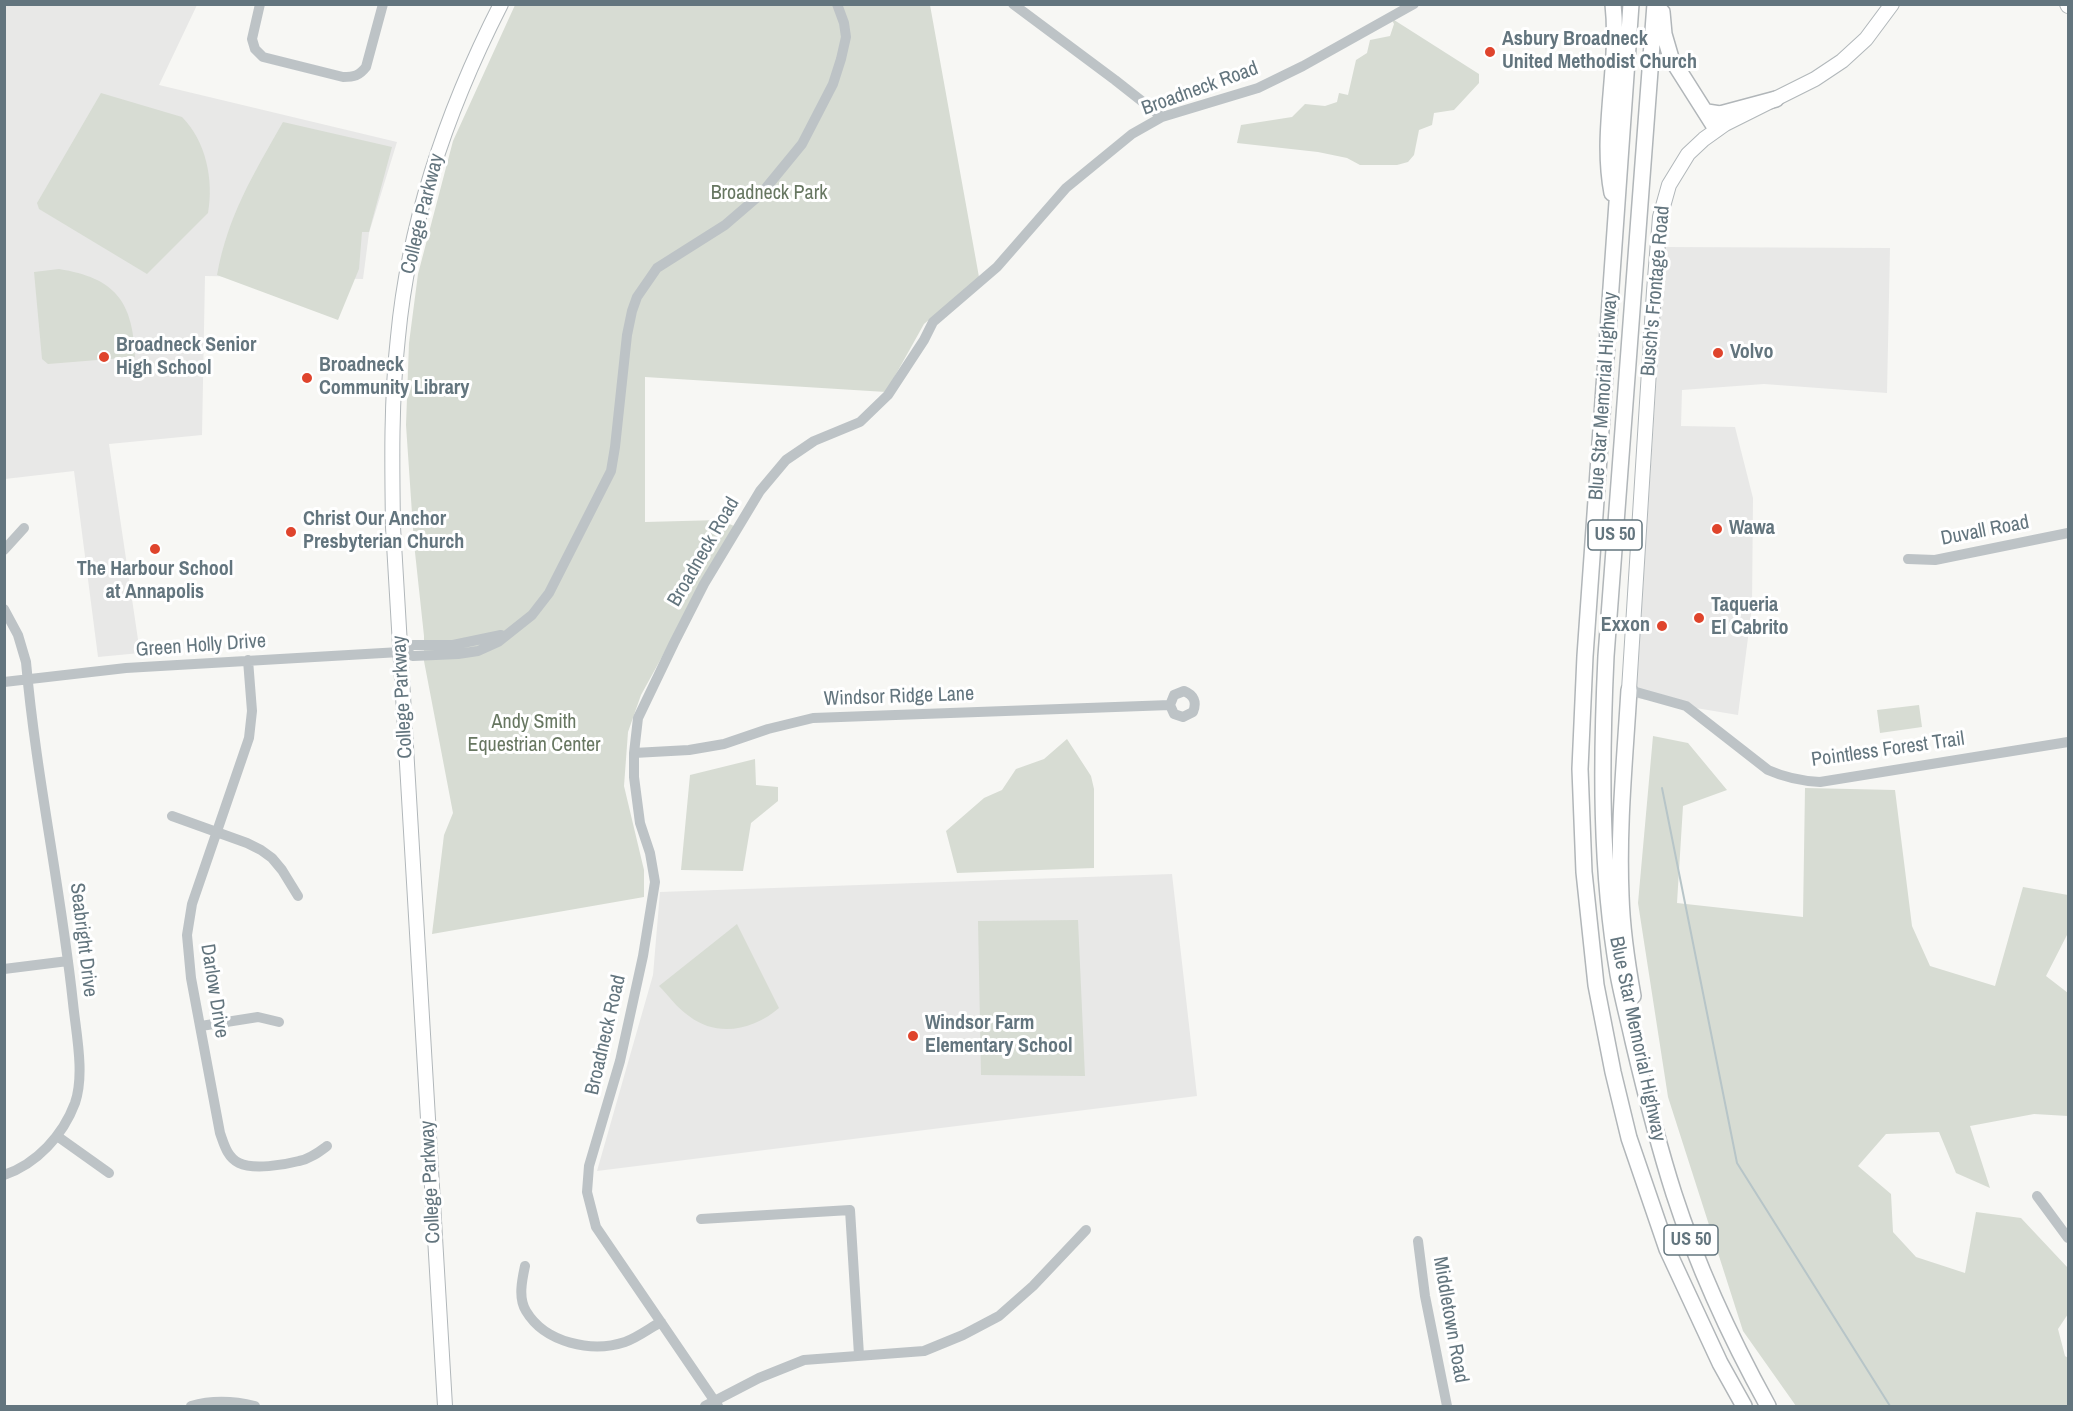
<!DOCTYPE html>
<style>
body{margin:0}
#map{position:relative;width:2073px;height:1411px;overflow:hidden;background:#f7f7f4;font-family:"Archivo Narrow",sans-serif}
canvas{display:block}
.frame{position:absolute;inset:0;border:6px solid #63757e;pointer-events:none}
</style>
<div id="map">
<canvas width="2073" height="1411"></canvas>
<div class="frame"></div>
</div>
<script>
const c = document.querySelector('canvas').getContext('2d');
c.lineJoin = 'round';
function fill(path, color) { c.fillStyle = color; c.fill(path, 'evenodd'); }
function stroke(path, color, width, dash) { c.strokeStyle = color; c.lineWidth = width; c.lineCap = dash ? 'butt' : 'round'; c.setLineDash(dash || []); c.stroke(path); }
function label(font, color, halo, rows, align = 'center') {
  c.font = font + ' "Archivo Narrow",sans-serif'; c.lineWidth = 6; c.setLineDash([]); c.textBaseline = 'middle'; c.strokeStyle = halo; c.fillStyle = color; for (const [text, x, y, turn = 0] of rows) {
    c.save(); c.translate(x, y); c.rotate((+turn || 0) * Math.PI / 180); c.textAlign = isNaN(turn) ? turn : align; if (halo) c.strokeText(text, 0, 0); c.fillText(text, 0, 0); c.restore();
  }
}
const built = new Path2D(`
 M4,5H197L159,85L397,142L369,233L363,279L205,276L202,435L109,444L140,653L98,657L74,471L5,479Z
 M1665,247L1890,248L1887,393L1764,384L1682,390L1681,426L1735,427L1753,498L1752,607L1738,715L1636,698Z
 M1172,874L1197,1096L597,1171L653,975L660,892Z`);
const green = new Path2D(`
 M515,5H930L979,277L924,324L886,392L645,377V522L720,520L734,526L641,695L628,732L624,786L644,870V897L432,934L444,835L453,813L424,661V636L414,543L406,425L409,343L418,274L453,141Z
 M1391,18L1479,74V83L1454,110L1434,113L1432,125L1419,130L1414,155L1408,162L1397,165H1360L1347,158L1318,152L1237,143L1241,125L1292,117L1305,104L1325,106L1337,102L1339,93L1348,95L1356,60L1367,53L1370,40L1390,36L1394,24Z
 M101,93L182,117C206,141 214,180 208,213L147,274L39,209L37,203Z
 M283,122L392,147L369,232H362L359,269L338,320L217,275C228,215 253,175 283,122Z
 M59,269C115,278 133,301 135,357L48,364L42,359L34,272Z
 M1919,705L1922,727L1880,733L1877,710Z
 M1653,736L1688,743L1727,790L1683,806L1677,903L1803,917L1805,788L1895,790L1912,926L1930,966L1995,986L2023,887L2068,895V933L2046,976L2068,993V1116L2034,1114L1970,1126L1990,1188L1956,1173L1939,1132L1886,1134L1858,1166L1891,1194L1893,1232L1916,1257L1965,1273L1976,1212L2021,1218L2068,1268V1314L2058,1329L2065,1356L2068,1358V1406H1796L1743,1331L1668,1097L1638,903Z
 M1067,739L1091,776L1094,789V868L957,873L946,831L984,798L1002,790L1016,769L1044,759Z
 M755,759L756,785L778,787V801L751,823L743,871L681,870L690,775Z
 M1078,920L1085,1076L981,1075L978,921Z
 M737,924L779,1008C754,1030 717,1038 689,1016C677,1008 669,996 659,986Z`);
const stream = new Path2D(`
 M1662,788L1737,1163L1890,1406`);
const minor = new Path2D(`
 M260,4L252,39L255,49L263,57L343,77C354,77 359,76 366,67L383,4
 M1013,4L1115,80L1162,117
 M4,550L24,528
 M1908,559L1935,560L2068,533
 M4,609L18,635L26,662C36,776 61,889 73,1003C76,1033 85,1074 75,1103C63,1135 37,1164 4,1175
 M400,652L413,645H453L501,635
 M248,660L252,711L249,738L192,904L187,935L191,978L220,1133C224,1144 227,1157 239,1163C253,1170 284,1165 299,1161C310,1159 319,1152 327,1146
 M4,682L126,668L400,652L413,656L458,654L478,651L498,642L532,615L549,593L611,471L615,447L627,335L632,311L637,297L657,268L725,225L761,194L802,144L833,84L841,59L846,37L844,23L837,4
 M1629,690L1686,706L1768,770C1786,778 1801,781 1820,782L2068,742
 M634,753L689,750L724,744L768,729L813,718L1170,705L1174,714L1183,717L1193,712C1197,702 1194,695 1184,691L1174,695L1170,705
 M172,816L247,843L261,850L272,858L282,870L298,896
 M4,969L68,961
 M201,1026L258,1017L279,1022
 M57,1136L109,1173
 M2037,1196L2068,1238
 M701,1219L850,1210L859,1355
 M1418,1241L1425,1296L1447,1406
 M525,1266C522,1280 518,1298 526,1311C545,1343 592,1353 625,1342C637,1338 650,1328 661,1322
 M191,1406C212,1400 234,1401 255,1406
 M705,1406L759,1378L804,1360L924,1351L963,1335L999,1316L1033,1286L1086,1230
 M718,1406L596,1227L587,1192L589,1166L620,1061L643,956L655,882L650,853L640,823L634,777V753L638,718L674,643L704,584L760,491L786,460L814,441L860,422L888,395L924,340L933,322L997,267L1066,188L1132,134L1162,117L1258,88L1303,66L1414,4`);
const major = new Path2D(`
 M2067,4L2068,6
 M1629,690L1654,291L1660,217L1669,185L1688,154L1704,139L1725,124L1815,79L1842,61L1866,39L1892,4
 M445,1406L393,527C392,463 391,400 398,337C409,220 448,108 501,4`);
const highway = new Path2D(`
 M1631,4L1585,656L1580,769L1584,872L1596,985L1613,1072L1629,1138L1667,1249L1720,1363L1744,1406
 M1655,4L1606,656C1601,762 1600,869 1618,974C1622,996 1628,1018 1633,1041C1645,1092 1658,1144 1674,1194C1698,1268 1731,1339 1768,1406
 M1662,12L1664,34L1671,58L1716,129
 M1707,112L1720,114L1776,99
 M1612,193C1600,131 1620,67 1613,4
 M1629,690C1625,758 1618,827 1621,896C1622,929 1627,963 1633,996`);
const markers = [
 [1490,52,6,"#df442c"],
 [1718,353,6,"#df442c"],
 [104,357,6,"#df442c"],
 [307,378,6,"#df442c"],
 [1717,529,6,"#df442c"],
 [291,532,6,"#df442c"],
 [155,549,6,"#df442c"],
 [1699,618,6,"#df442c"],
 [1662,626,6,"#df442c"],
 [913,1036,6,"#df442c"]
];
const shields = [
 [1615,535,54],
 [1691,1240,54]
];
const shieldNames = [
 ["US 50",1615,535],
 ["US 50",1691,1240]
];
const poiNames = [
 ["Asbury Broadneck",1502,40],
 ["United Methodist Church",1502,63],
 ["Broadneck Senior",116,346],
 ["High School",116,369],
 ["Volvo",1730,353],
 ["Broadneck",319,366],
 ["Community Library",319,389],
 ["Christ Our Anchor",303,520],
 ["Presbyterian Church",303,543],
 ["Wawa",1729,529],
 ["The Harbour School",155,570,"center"],
 ["at Annapolis",155,593,"center"],
 ["Taqueria",1711,606],
 ["El Cabrito",1711,629],
 ["Exxon",1650,626,"right"],
 ["Windsor Farm",925,1024],
 ["Elementary School",925,1047]
];
const streetNames = [
 ["Broadneck Road",1200,89,-20],
 ["College Parkway",423,214,-76],
 ["Busch's Frontage Road",1656,291,-85],
 ["Blue Star Memorial Highway",1604,396,-86],
 ["Duvall Road",1985,531,-11],
 ["Broadneck Road",704,552,-60],
 ["Green Holly Drive",201,646,-4],
 ["College Parkway",403,697,-93],
 ["Windsor Ridge Lane",899,697,-2],
 ["Pointless Forest Trail",1888,750,-8],
 ["Seabright Drive",83,940,83],
 ["Darlow Drive",214,991,81],
 ["Broadneck Road",606,1035,-77],
 ["Blue Star Memorial Highway",1637,1039,78],
 ["College Parkway",431,1182,-93],
 ["Middletown Road",1450,1320,80]
];
const parkNames = [
 ["Broadneck Park",769,194],
 ["Andy Smith",534,723],
 ["Equestrian Center",534,746]
];
fill(built, '#e8e8e7');
fill(green, '#d7dcd3');
stroke(stream, '#b7c5c8', 2);
stroke(major, '#b1b7ba', 16);
stroke(highway, '#b1b6b9', 18);
stroke(minor, '#bdc3c6', 10);
stroke(major, '#fff', 14);
stroke(highway, '#fff', 15);
for (const [x, y, r, color] of markers) { const dot = new Path2D(); dot.arc(x, y, r, 0, 2 * Math.PI); c.fillStyle = color; c.fill(dot); stroke(dot, '#fff', 2); }
for (const [x, y, w] of shields) { const box = new Path2D(); box.roundRect(x - w / 2, y - 15, w, 30, 4.5); c.fillStyle = '#fff'; c.fill(box); stroke(box, '#63757e', 1.5); }
label('bold 18px', '#63757e', null, shieldNames);
label('bold 20px', '#63757e', '#fff', poiNames, 'left');
label('20px', '#63757e', '#fff', streetNames);
label('20px', '#677761', '#fff', parkNames);
</script>
